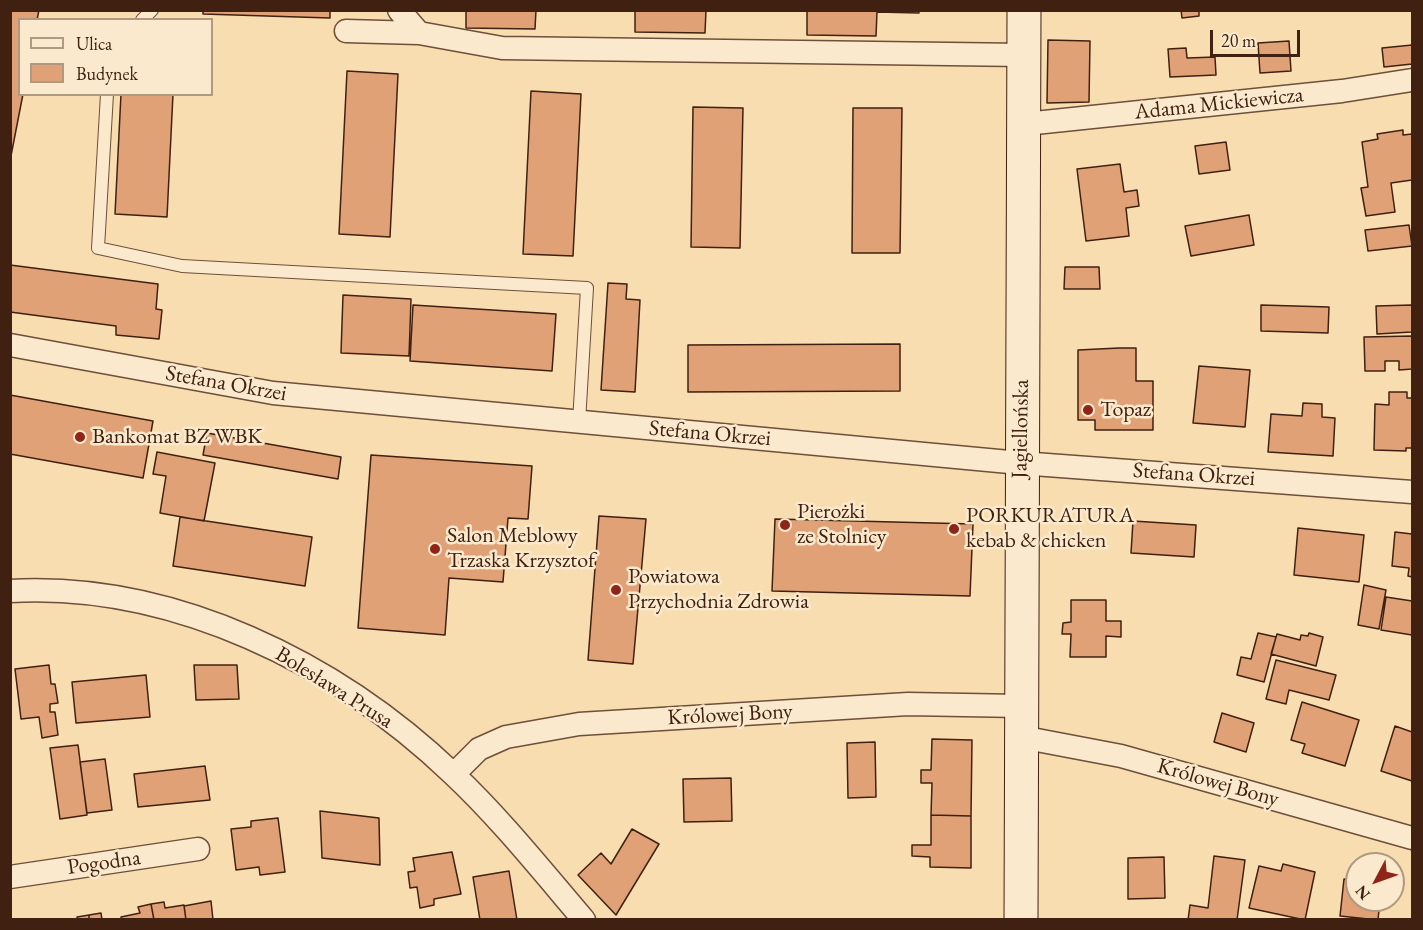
<!DOCTYPE html>
<meta charset="utf-8">
<style>
body{margin:0}
#map{position:relative;width:1423px;height:930px;overflow:hidden;background:#f8ddb1;font-family:"EB Garamond",serif}
canvas{display:block}
.frame{position:absolute;inset:0;border:12px solid #402011;pointer-events:none}
.legend{position:absolute;left:18px;top:18px;width:195px;height:78px;box-sizing:border-box;background:#fae9cc;border:2px solid #b09981;margin:0;padding:8px 10px;list-style:none;font-size:18px;color:#402011}
.legend li{display:flex;align-items:center;gap:12px;height:30px}
.legend b{width:30px;border:2px solid #b09981}
.north{position:absolute;left:1345px;top:852px;width:60px;height:60px;box-sizing:border-box;background:#fae9cc;border:2px solid #b09981;border-radius:50%;rotate:229deg;font-size:16px;font-weight:700;line-height:24px;text-align:center;color:#402011}
.north::after{content:'';display:block;margin:auto;width:21px;height:27px;background:#8f2418;clip-path:polygon(50% 0,100% 100%,50% 72%,0 100%)}
.scale{position:absolute;left:1210px;top:30px;width:90px;height:27px;box-sizing:border-box;border:3px solid #402011;border-top:0;padding-left:8px;font-size:18px;line-height:21px;white-space:nowrap;color:#402011;-webkit-text-stroke:4px #fae9cc;paint-order:stroke}
</style>
<div id="map">
<canvas width="1423" height="930"></canvas>
<div class="frame"></div>
<ul class="legend">
<li><b style="height:8px;background:#fae9cc"></b>Ulica</li>
<li><b style="height:16px;background:#e0a177"></b>Budynek</li>
</ul>
<div class="north">N</div>
<div class="scale">20 m</div>
</div>
<script>
const c = document.querySelector('canvas').getContext('2d');
c.lineJoin = 'round';
function fill(path, color) { c.fillStyle = color; c.fill(path, 'evenodd'); }
function stroke(path, color, width, dash) { c.strokeStyle = color; c.lineWidth = width; c.lineCap = dash ? 'butt' : 'round'; c.setLineDash(dash || []); c.stroke(path); }
function label(font, color, halo, rows, align = 'center') {
  c.font = font + ' "EB Garamond",serif'; c.lineWidth = 5; c.setLineDash([]); c.textBaseline = 'middle'; c.strokeStyle = halo; c.fillStyle = color; for (const [text, x, y, turn = 0] of rows) {
    c.save(); c.translate(x, y); c.rotate((+turn || 0) * Math.PI / 180); c.textAlign = isNaN(turn) ? turn : align; if (halo) c.strokeText(text, 0, 0); c.fillText(text, 0, 0); c.restore();
  }
}
const building = new Path2D(`
 M10,10H39L37,20H20V94H23L10,161Z
 M203,10H330V18L203,14Z
 M466,10H536L535,29L466,28Z
 M635,10H706L705,33L635,32Z
 M807,10H919V13L877,12L876,36L807,35Z
 M1181,10H1199V16L1182,18Z
 M1048,40L1090,41L1089,102L1047,103Z
 M1289,41L1291,71L1260,73L1258,43Z
 M1412,45V64L1384,67L1382,48Z
 M1186,48L1187,58L1215,57L1216,75L1170,77L1168,49Z
 M347,71L398,74L390,237L339,234Z
 M531,91L581,94L573,256L523,254Z
 M121,94H173L167,217L115,214Z
 M693,107L743,108L740,248L691,247Z
 M853,108H902L900,253H852Z
 M1403,130V135L1412,134V180L1391,183L1395,212L1366,216L1361,188L1368,187L1362,142L1378,139L1377,134Z
 M1226,142L1230,170L1199,174L1195,146Z
 M1120,164L1124,192L1137,190L1139,206L1126,208L1129,236L1086,241L1077,169Z
 M1249,215L1254,245L1191,256L1185,226Z
 M1409,225L1412,246L1368,251L1365,230Z
 M10,265L158,284L156,309L162,310L159,339L116,335V326L10,312Z
 M1065,267H1099L1100,289H1064Z
 M608,283L627,284L626,299L640,300L635,392L601,390Z
 M343,295L411,299L409,356L341,353Z
 M413,305L556,314L552,371L410,361Z
 M1261,305L1329,307L1328,333L1261,331Z
 M1412,305V332L1377,334L1376,306Z
 M1412,336V369L1399,370V361H1385V371H1365L1364,337Z
 M900,344V391L688,392V345Z
 M1119,348H1136V381H1153V430H1095V420H1078V350Z
 M1199,366L1250,370L1245,427L1193,423Z
 M1389,392H1407V398H1412V448H1406V451L1374,450L1375,404L1389,405Z
 M10,395L153,421L143,478L10,454Z
 M1303,403L1322,404V417L1335,418L1333,456L1268,452L1271,414L1302,416Z
 M207,433L341,457L338,479L203,455Z
 M157,452L215,463L204,521L160,513L166,476L153,474Z
 M371,455L532,466L528,519L508,518L503,582L449,578L445,635L358,628Z
 M599,516L646,519L633,664L588,660Z
 M180,517L312,537L305,586L173,566Z
 M775,519L973,524L970,596L772,591Z
 M1133,521L1196,525L1194,557L1131,553Z
 M1298,528L1364,535L1359,582L1294,575Z
 M1395,532L1412,534V577L1408,576L1409,568L1392,566Z
 M1364,585L1386,590L1379,629L1358,625Z
 M1386,597L1412,601V635L1381,630Z
 M1071,600H1106V621H1121V637L1106,636V657H1070L1071,634H1062L1063,623L1071,622Z
 M1258,633L1276,637L1264,682L1237,675L1241,657L1251,659Z
 M1309,633L1323,637L1316,666L1271,654L1277,634L1300,640L1301,635L1308,636Z
 M1276,660L1336,675L1329,700L1289,690L1286,704L1266,699Z
 M49,665L51,684H55L58,703L50,704V712H55L58,735L42,738L39,717L21,719L15,669Z
 M194,665H237L239,699L196,700Z
 M146,675L150,717L76,723L72,682Z
 M1302,702L1359,720L1345,766L1302,753L1305,744L1291,740Z
 M1222,713L1254,723L1246,752L1214,742Z
 M1395,726L1412,732V781L1381,771Z
 M932,739L972,740L971,816L931,815L932,783H921V770H931Z
 M875,742L876,797L848,798L847,743Z
 M78,745L87,815L60,819L50,748Z
 M105,759L112,810L87,813L80,762Z
 M205,766L210,800L138,807L134,774Z
 M731,778L732,821L684,822L683,779Z
 M320,811L379,818L380,865L322,858Z
 M931,815L971,816V868L930,867V857L912,856V845H931Z
 M278,818L285,872L260,875L259,867L236,870L231,829L251,827V821Z
 M632,829L659,844L616,915L578,875L601,853L611,864Z
 M452,852L461,894L434,899V905L420,908L417,887L410,888L408,872L415,871L413,858Z
 M1214,856L1245,860L1237,920H1188L1190,905L1208,908Z
 M1164,857L1165,898L1128,899V858Z
 M1283,864L1315,872L1305,920L1249,908L1259,866L1281,871Z
 M509,871L517,920H480L473,877Z
 M1344,879L1357,881V900H1380L1378,920L1340,916Z
 M211,901L213,920H186L184,906Z
 M164,902L165,908L184,905L186,920H154L151,904Z
 M151,904L154,920H122L121,917L140,913L138,907Z
 M101,913L102,920H89V915Z
 M89,915V920H78L77,917Z`);
const lane = new Path2D(`
 M142,20L152,10
 M107,94L98,248L182,266L587,288L579,422`);
const street = new Path2D(`
 M399,10L419,33L502,48L1023,55
 M346,31L419,33
 M1025,124L1342,91L1412,80
 M10,345L273,393L1020,463L1412,492
 M10,591C173,582 337,663 453,774C498,816 543,872 584,920
 M1021,737L1121,756L1412,838
 M454,774L479,749L506,737L579,724L908,704L1021,706
 M10,877L198,849`);
const secondary = new Path2D(`
 M1021,920L1024,10`);
const markers = [
 [1088,410,6,"#8f2418"],
 [80,437,6,"#8f2418"],
 [785,525,6,"#8f2418"],
 [954,529,6,"#8f2418"],
 [435,549,6,"#8f2418"],
 [616,590,6,"#8f2418"]
];
const streetNames = [
 ["Adama Mickiewicza",1219,104,-6],
 ["Stefana Okrzei",226,384,10],
 ["Jagiellońska",1021,429,-89],
 ["Stefana Okrzei",710,434,5],
 ["Stefana Okrzei",1194,475,4],
 ["Bolesława Prusa",334,688,32],
 ["Królowej Bony",730,715,-3],
 ["Królowej Bony",1218,783,16],
 ["Pogodna",104,863,-8]
];
const poiNames = [
 ["Topaz",1100,410],
 ["Bankomat BZ WBK",92,437],
 ["Pierożki",797,512],
 ["ze Stolnicy",797,537],
 ["PORKURATURA",966,516],
 ["kebab & chicken",966,541],
 ["Salon Meblowy",447,536],
 ["Trzaska Krzysztof",447,561],
 ["Powiatowa",628,577],
 ["Przychodnia Zdrowia",628,602]
];
fill(building, '#e0a177');
stroke(building, '#402011', 1.5);
stroke(lane, '#6e4f39', 14);
stroke(street, '#6e4f39', 25);
stroke(secondary, '#402011', 35);
stroke(lane, '#fae9cc', 12);
stroke(street, '#fae9cc', 22);
stroke(secondary, '#fae9cc', 33);
for (const [x, y, r, color] of markers) { const dot = new Path2D(); dot.arc(x, y, r, 0, 2 * Math.PI); c.fillStyle = color; c.fill(dot); stroke(dot, '#fae9cc', 2); }
label('22px', '#402011', '#fae9cc', streetNames);
label('22px', '#402011', '#fae9cc', poiNames, 'left');
</script>
